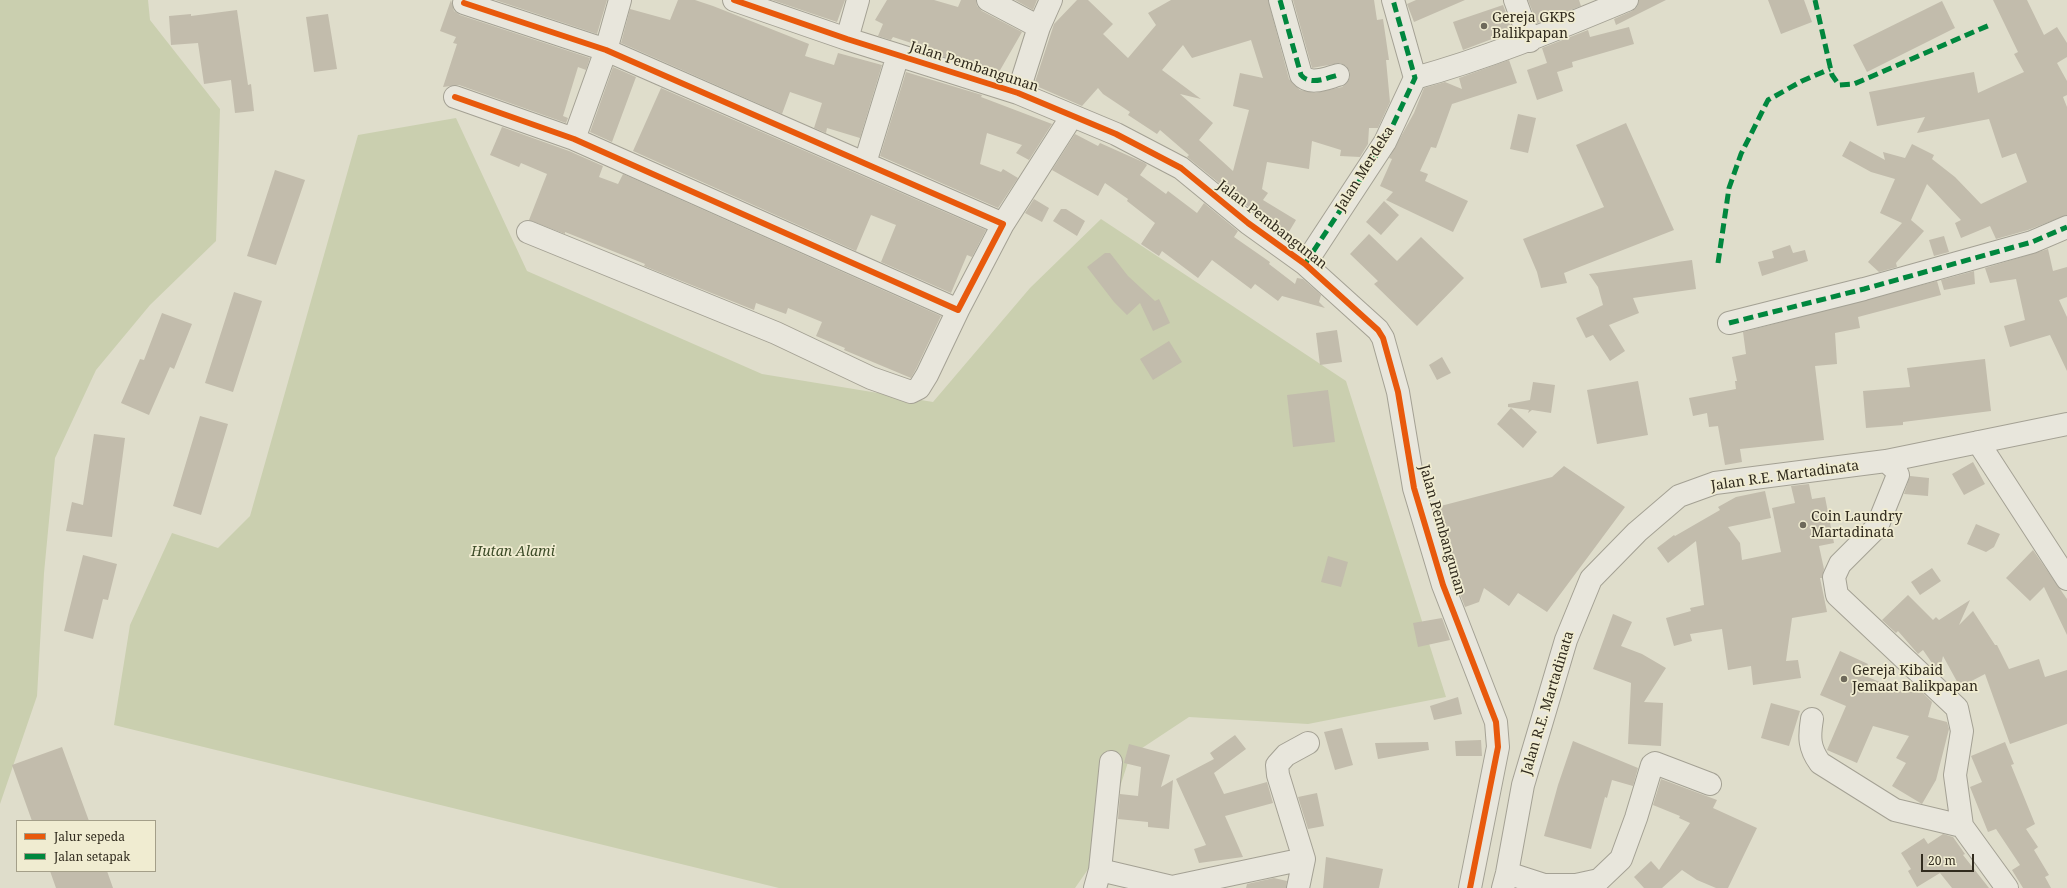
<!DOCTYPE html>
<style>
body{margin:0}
#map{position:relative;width:2067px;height:888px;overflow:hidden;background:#dfddcb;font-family:"Noto Serif",serif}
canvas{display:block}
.legend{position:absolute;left:16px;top:820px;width:140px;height:52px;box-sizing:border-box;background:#f0ecd1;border:1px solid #a49f89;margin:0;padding:5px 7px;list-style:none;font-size:12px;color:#312b1e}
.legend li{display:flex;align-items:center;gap:8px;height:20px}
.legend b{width:20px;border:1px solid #a49f89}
.scale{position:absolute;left:1921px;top:854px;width:53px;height:18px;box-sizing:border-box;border:2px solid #312b1e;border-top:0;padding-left:5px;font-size:12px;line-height:14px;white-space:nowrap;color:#312b1e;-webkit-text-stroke:3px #f0ecd1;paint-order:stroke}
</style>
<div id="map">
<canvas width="2067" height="888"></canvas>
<ul class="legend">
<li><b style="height:5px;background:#e8590c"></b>Jalur sepeda</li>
<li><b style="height:5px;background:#00873e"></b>Jalan setapak</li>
</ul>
<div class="scale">20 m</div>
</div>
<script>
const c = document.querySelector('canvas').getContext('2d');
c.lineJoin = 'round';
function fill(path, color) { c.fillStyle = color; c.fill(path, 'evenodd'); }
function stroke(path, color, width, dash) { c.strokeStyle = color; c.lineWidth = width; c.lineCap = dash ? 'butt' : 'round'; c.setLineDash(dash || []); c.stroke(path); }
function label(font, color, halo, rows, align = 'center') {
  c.font = font + ' "Noto Serif",serif'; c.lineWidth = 3.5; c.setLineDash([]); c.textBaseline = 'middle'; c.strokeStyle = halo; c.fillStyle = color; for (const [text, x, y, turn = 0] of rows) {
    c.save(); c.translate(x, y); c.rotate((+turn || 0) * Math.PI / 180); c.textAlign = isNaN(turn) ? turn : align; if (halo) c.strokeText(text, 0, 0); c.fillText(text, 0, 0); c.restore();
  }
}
const green = new Path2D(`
 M0,0H148L150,20L220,109L216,241L150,305L96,370L55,458L44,573L37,696L0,804Z
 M456,118L527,271L762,374L933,402L1030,288L1101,219L1346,381L1446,697L1308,724L1189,717L1130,756L1098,855L1075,888H779L114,725L130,625L172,533L218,548L250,516L358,135Z`);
const building = new Path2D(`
 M451,0L454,11L460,15L590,58L586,70L578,67L563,116L568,118L566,123L459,85L443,87L457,44L453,43L456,37L440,31Z
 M495,0H607L597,34Z
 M678,0H695L713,6L809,44L805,56L834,65L838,53L882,65L860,138L827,128L826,133L814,128L822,103L790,92L782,114L621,43L630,9L670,20Z
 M772,0H845L837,22Z
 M887,0H934L958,7L961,0H976L977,6L982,11L1022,32L999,72L988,68V70L935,54L936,51L893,37L891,40L878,36L883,24L875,20Z
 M1015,0H1037L1033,10Z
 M1077,0H1088L1113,24L1103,34L1128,58L1156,25L1148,13L1171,0H1268L1289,79L1300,90L1315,93L1342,87L1347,83L1350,77V72L1346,66L1340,63L1312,68L1293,0H1374L1377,20L1383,19L1389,60H1386L1390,102L1378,128H1369L1368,144L1360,157L1340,156L1341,150L1312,141L1309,169L1267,162L1262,189L1268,193L1263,200L1296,220L1287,235L1256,213L1187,157L1189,155L1160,130L1157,134L1128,115L1130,112L1103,94L1098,88L1082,106L1034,85L1054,24ZM1251,40L1263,78L1240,73L1233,106L1249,110L1233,171L1199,140L1213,123L1180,94L1201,99L1162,70L1183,45L1192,58Z
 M1416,0H1465L1414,22L1407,4Z
 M1528,0H1579L1581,6L1537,23Z
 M1639,0H1666L1616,25L1614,19L1632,11L1637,7Z
 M1768,0H1804L1812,22L1781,34Z
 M1993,0H2027L2044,35L2057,27L2067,43V57L2057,63L2067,81V95L2063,97L2067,107V215L2028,230L1996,239L1990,226L1961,238L1955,223L1961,220L1927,184L1911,220L1924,231L1896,263L1897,267L1879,272L1868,262L1902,223L1880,213L1895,179L1871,172L1842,156L1850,141L1885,160L1883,152L1905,158L1912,144L1934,155L1932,159L1955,177L1981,204L2027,182L2016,153L2002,158L1989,119L1917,133L1925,117L1877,126L1869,92L1974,72L1978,93L2024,72L2014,54L2018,52Z
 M1942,1L1955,28L1867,72L1853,45Z
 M1503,5L1513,31L1463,50L1453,22Z
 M237,10L248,85L251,84L254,111L235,113L231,80L204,84L198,43L171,45L169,16L191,14V16Z
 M328,14L337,69L314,72L306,17Z
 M1629,27L1634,44L1572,62L1573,67L1557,72L1563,91L1537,100L1527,70L1547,63L1542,48L1588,30L1590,37Z
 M1509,60L1517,83L1452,104L1436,148L1431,147L1420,171L1428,174L1425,181L1468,201L1453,232L1386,200L1393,192L1380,186L1392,159L1389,158L1414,113L1424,88L1445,82L1462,89L1459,78Z
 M613,67L636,77L612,142L590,132Z
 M906,72L982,95L981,97L1052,124L1029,160L1016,153L1022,145L987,133L980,164L1001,172L1003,169L1018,178L998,208L880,156Z
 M661,88L986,230L972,257L967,255L951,293L881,262L896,225L871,215L856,251L633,151Z
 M1518,114L1536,118L1528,153L1510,149Z
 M1626,123L1674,230L1564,273L1567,283L1541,288L1537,272L1523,239L1604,207L1576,145Z
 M502,127L569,151L603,166L599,177L618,184L623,174L941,316L916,369L911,378L844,350L845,348L816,336L822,322L788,308L786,314L756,303L754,310L644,266L645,264L565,232V234L529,220L547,174L521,163L519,167L490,155Z
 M1075,134L1098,146L1100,143L1145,163L1147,165L1140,175L1166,194L1168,191L1197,213L1204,203L1238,231L1234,237L1270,262L1269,264L1295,284L1297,278L1303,279L1321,295L1319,302L1325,308L1282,296L1278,301L1255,284L1251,289L1212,260L1198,278L1162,251L1159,256L1141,244L1155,223L1127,201L1128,199L1105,183L1098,196L1052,170Z
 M275,170L305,180L276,265L247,256Z
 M1034,199L1049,208L1042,222L1025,213Z
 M1384,201L1399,215L1381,235L1366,222Z
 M1061,209H1066L1085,221L1077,236L1053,221Z
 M1369,234L1397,261L1421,237L1464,278L1417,326L1374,284L1378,281L1350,254Z
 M1944,236L1949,252L1934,256L1929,240Z
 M1790,245L1793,253L1805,250L1808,261L1762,276L1758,262L1774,258L1772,251Z
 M2048,249L2053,271L2067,267V297L2059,300L2067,317V371L2050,335L2010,347L2004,326L2025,320L2016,279L1990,283L1985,268Z
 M1105,253H1110L1128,276L1155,301L1159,299L1170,323L1153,331L1140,303L1127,315L1114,302L1087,267Z
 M1692,260L1696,289L1633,298L1639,313L1609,325L1625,351L1610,361L1593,335L1586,338L1576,318L1603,305L1598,287L1589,274Z
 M1974,271L1975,284L1944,290L1941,280Z
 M1937,281L1941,295L1858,317L1860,328L1835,333L1837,364L1815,366L1824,440L1740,449L1742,462L1725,465L1718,426L1709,427L1707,413L1693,416L1689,398L1736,389L1735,381H1737L1732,357L1746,354L1743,332Z
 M234,292L262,301L233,392L205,383Z
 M162,313L192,324L174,369L170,367L149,415L121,403L140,359L144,360Z
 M1337,330L1342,362L1320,365L1316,333Z
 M1169,341L1182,362L1153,380L1140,359Z
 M1442,357L1451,373L1437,380L1429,365Z
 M1985,359L1991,411L1903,422V425L1866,428L1863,391L1910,387L1907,368Z
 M1638,381L1648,435L1597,444L1587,390Z
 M1533,382L1555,385L1551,413L1532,410L1528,413L1529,410L1508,407V404L1530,400Z
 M1328,390L1335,442L1293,447L1287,395Z
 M1511,408L1537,432L1523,448L1497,424Z
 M200,416L228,424L201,515L173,506Z
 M94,434L125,438L112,537L66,531L72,502L83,505Z
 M1973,462L1985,484L1964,495L1952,474Z
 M1564,466L1625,507L1547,612L1518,593L1509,606L1484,588L1479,602L1465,607L1455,581L1433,508L1552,477Z
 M1910,476L1929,478L1928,496L1904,494Z
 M1809,484L1812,499L1825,497L1834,543L1819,546L1824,569L1822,578H1820L1827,612L1792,618L1786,661L1798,660L1801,678L1753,685L1751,666L1728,670L1722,629L1690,634L1692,641L1674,646L1666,618L1691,611L1690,608L1704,605L1696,541L1668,563L1657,548L1674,535L1675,536L1720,510L1718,507L1736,497L1765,491L1771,518L1728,527L1740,543L1742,560L1781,552L1772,508L1795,503L1791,486Z
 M1976,524L2000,534L1994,547L1986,552L1967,544Z
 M2033,550L2067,599V635L2044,587L2030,601L2006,578Z
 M83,555L117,564L108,600L103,599L93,639L64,631Z
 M1328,556L1348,562L1341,587L1321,582Z
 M1932,568L1941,581L1920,595L1911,582Z
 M1908,595L1933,620L1936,617L1939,620L1970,600L1959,625L1973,611L1995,645H1997L2009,669L2039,659L2045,677L2067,670V724L2010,744L1985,674L1960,687L1943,656L1939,673L1923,650L1918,654L1898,631L1896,633L1882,620Z
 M1613,614L1632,622L1621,646L1642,654L1666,668L1644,702L1663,703L1661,746L1628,744L1631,683L1593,669Z
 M1442,618L1450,640L1418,647L1413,623Z
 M1840,651L1868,664L1863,675L1906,693L1908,684L1916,686L1932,702L1928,717L1947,722L1949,729L1936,780L1922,804L1892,786L1906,763L1896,758L1909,736L1873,726L1857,763L1827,750L1846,706L1820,695Z
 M1458,697L1462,714L1434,720L1430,706Z
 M1771,703L1800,711L1789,746L1761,738Z
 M1342,728L1353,765L1335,770L1324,732Z
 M1235,735L1246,749L1214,773L1224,794L1267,782L1273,803L1225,816L1243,857L1199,863L1194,849L1206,845L1176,779L1214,759L1210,753Z
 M1481,740L1482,756H1456L1455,741Z
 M1573,741L1638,768L1633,786L1612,780L1607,798L1605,797L1591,849L1544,836L1558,785Z
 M1428,742L1429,750L1378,759L1375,743Z
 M2005,742L2014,764L2011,765L2035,824L2026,829L2038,847L2034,850L2049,875L2045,877L2051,888H2023L2012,870L2020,865L1996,829L1988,832L1970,787L1982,782L1971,756Z
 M1129,744L1170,755L1161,787L1173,780L1169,829L1148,827V822L1118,819L1120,794L1138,796L1141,767L1124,763Z
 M62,747L89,821H32L12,765Z
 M1661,779L1717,800L1713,808L1757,828L1728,888H1716L1697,880L1682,870L1662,888H1644L1634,877L1651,861L1659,870L1690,823L1679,818L1680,816L1653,805Z
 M1317,793L1324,826L1308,829L1298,797Z
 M1943,834L1953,837L1965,854L1963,855L1989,888H1952L1940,873L1917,887L1908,871L1911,869L1901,853L1924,838L1928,844Z
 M1326,857L1383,869L1379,888H1323Z
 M50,871H107L113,888H56Z
 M1274,878L1287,881L1286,888H1246L1247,884Z`);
const minor = new Path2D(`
 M734,0L847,39L1018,93L1116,134L1181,168L1248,223L1305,264L1378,330L1383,338L1398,392L1414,488L1443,585L1496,722L1498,747L1470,888
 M988,0L1039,27
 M1280,0L1301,75C1310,86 1327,78 1338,75
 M1515,0L1530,41
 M847,39L858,0
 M1415,78C1488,58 1557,29 1627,0
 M1018,93L1039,27L1051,0
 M455,97L574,139L958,310L1003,224L606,50L464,3
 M574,139L606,50L620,0
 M865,163L898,55
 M1003,224L1072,116
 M528,232L776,333L871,378L911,392L919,388L927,375L958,310
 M1305,264L1385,142L1415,78L1393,0
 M1729,323L1864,289L2032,242L2067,227
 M1978,442L2067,579
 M1812,719C1809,737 1809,748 1820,763L1895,810L1962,826L1955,775L1962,731L1957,708L1837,595L1834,577L1840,564L1877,527L1898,475L1895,469L1886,461
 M1962,826L2007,888
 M1304,859L1278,775L1277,765L1286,755L1308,743
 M1100,870L1111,762
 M1507,873L1544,885H1576L1599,880L1621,859L1636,818L1652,765L1655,763L1710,784
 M1095,888L1100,870L1172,887L1304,859L1298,888
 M1503,888L1507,873L1523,785L1566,640L1591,579L1637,532L1679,496L1715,483L1886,461L2067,424`);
const quiet = new Path2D(`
 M1280,0L1301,75C1310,86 1327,78 1338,75
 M1815,0L1832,75L1839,85L1854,84L1992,24
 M1718,263L1729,188L1741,154L1768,100L1802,81L1830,69
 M1305,264L1385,142L1415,78L1393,0
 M1729,323L1864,289L2032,242L2067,227`);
const cycleway = new Path2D(`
 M734,0L847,39L1018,93L1116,134L1181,168L1248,223L1305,264L1378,330L1383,338L1398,392L1414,488L1443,585L1496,722L1498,747L1470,888
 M455,97L574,139L958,310L1003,224L606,50L464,3`);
const markers = [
 [1484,26,4,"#6e695b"],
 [1803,525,4,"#6e695b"],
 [1844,679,4,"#6e695b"]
];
const poiNames = [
 ["Gereja GKPS",1492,18],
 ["Balikpapan",1492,34],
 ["Coin Laundry",1811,517],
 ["Martadinata",1811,533],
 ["Gereja Kibaid",1852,671],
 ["Jemaat Balikpapan",1852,687]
];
const streetNames = [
 ["Jalan Pembangunan",974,67,18],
 ["Jalan Merdeka",1365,169,-58],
 ["Jalan Pembangunan",1272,225,38],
 ["Jalan R.E. Martadinata",1785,476,-8],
 ["Jalan Pembangunan",1442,530,74],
 ["Jalan R.E. Martadinata",1548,703,-73]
];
const parkNames = [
 ["Hutan Alami",513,552]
];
fill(green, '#cacfaf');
fill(building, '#c2bcac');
stroke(minor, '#a4a194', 24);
stroke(minor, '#e8e6dc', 22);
stroke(quiet, '#00873e', 5, [10, 5]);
stroke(cycleway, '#e8590c', 6);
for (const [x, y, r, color] of markers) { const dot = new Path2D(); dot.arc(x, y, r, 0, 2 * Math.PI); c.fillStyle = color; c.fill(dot); stroke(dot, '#f0ecd1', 1.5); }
label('14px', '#312b1e', '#f0ecd1', poiNames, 'left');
label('14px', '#312b1e', '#f0ecd1', streetNames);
label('italic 14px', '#3c4b27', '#f0ecd1', parkNames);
</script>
